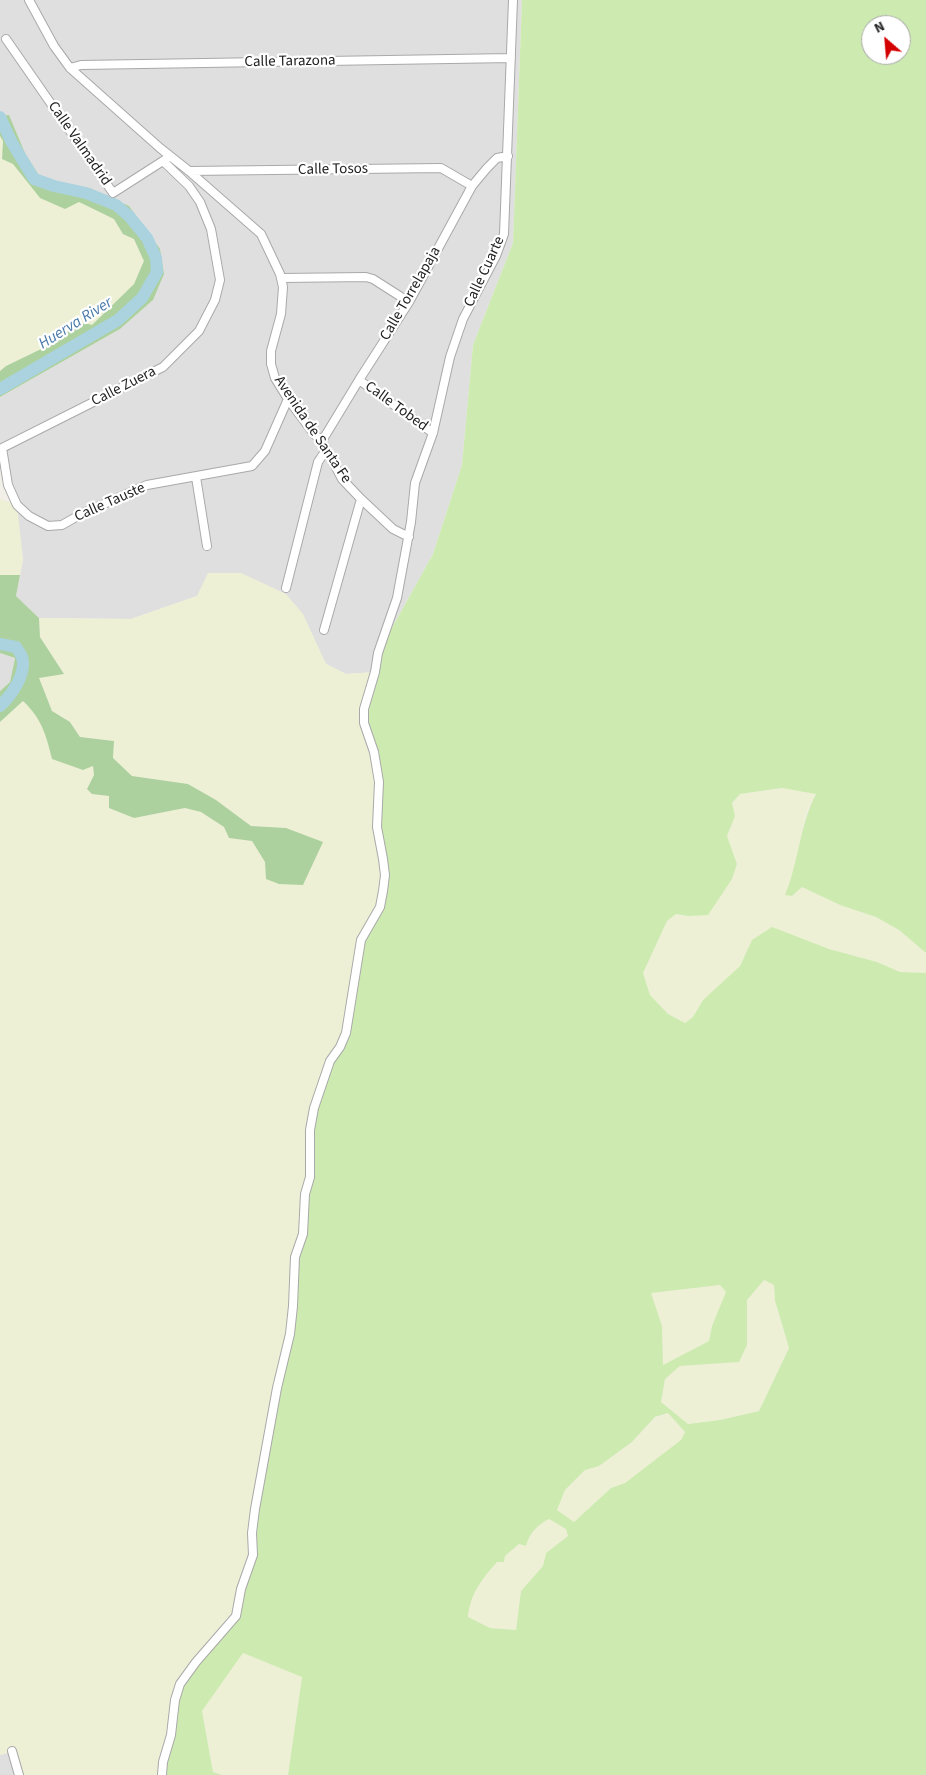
<!DOCTYPE html>
<style>
body{margin:0}
#map{position:relative;width:926px;height:1775px;overflow:hidden;background:#f2efe9;font-family:"Source Sans 3",sans-serif}
canvas{display:block}
.north{position:absolute;left:861px;top:15px;width:50px;height:50px;box-sizing:border-box;background:#fff;border:1px solid #a7a7a7;border-radius:50%;rotate:333deg;font-size:14px;font-weight:700;line-height:20px;text-align:center;color:#222}
.north::after{content:'';display:block;margin:auto;width:18px;height:22px;background:#d40000;clip-path:polygon(50% 0,100% 100%,50% 72%,0 100%)}
</style>
<div id="map">
<canvas width="926" height="1775"></canvas>
<div class="north">N</div>
</div>
<script>
const c = document.querySelector('canvas').getContext('2d');
c.lineJoin = 'round';
function fill(path, color) { c.fillStyle = color; c.fill(path, 'evenodd'); }
function stroke(path, color, width, dash) { c.strokeStyle = color; c.lineWidth = width; c.lineCap = dash ? 'butt' : 'round'; c.setLineDash(dash || []); c.stroke(path); }
function label(font, color, halo, rows, align = 'center') {
  c.font = font + ' "Source Sans 3",sans-serif'; c.lineWidth = 4.5; c.setLineDash([]); c.textBaseline = 'middle'; c.strokeStyle = halo; c.fillStyle = color; for (const [text, x, y, turn = 0] of rows) {
    c.save(); c.translate(x, y); c.rotate((+turn || 0) * Math.PI / 180); c.textAlign = isNaN(turn) ? turn : align; if (halo) c.strokeText(text, 0, 0); c.fillText(text, 0, 0); c.restore();
  }
}
const residential = new Path2D(`
 M0,0H522L513,243L473,345L462,465L433,554L378,653L375,672L346,674L326,664L315,643L197,596L131,619L39,618L16,596L23,559L0,444V397L120,329L153,300L90,188L42,180L25,153L9,116H0Z
 M0,653L15,658L10,682L0,691Z
 M12,1751L19,1775H0V1755Z`);
const farmland = new Path2D(`
 M0,136L3,141L2,159L13,164L40,198L79,202L114,219L123,234L134,239L144,261L134,284L92,325L53,339L41,349L6,366L0,371Z
 M0,499L17,505L23,559L20,575H0Z
 M208,573H241L286,594L303,614L326,664L346,674L375,672L374,752L385,875L310,1177L293,1306L253,1555L236,1616L162,1775H19L12,1752L0,1755V722L23,701L33,710L45,731L52,759L93,766L94,775L92,794L109,796L134,818L185,808L201,812L224,827L229,838L252,841L279,884H303L322,842L286,828L251,826L216,800L188,784L132,776L113,758L114,741L80,737L70,722L52,711L38,677L64,674L40,637L39,618L131,619L197,596Z
 M782,788L816,793L808,809L803,826L793,877L786,895L792,896L802,887L840,905L876,917L899,930L926,953V973L900,972L877,962L829,949L752,940L740,966L703,1000L693,1017L685,1023L668,1014L650,995L643,973L667,921L676,914L688,916L722,892L732,879L737,864L727,836L735,816L732,804L740,794Z
 M763,1280L774,1285L775,1301L789,1348L759,1411L720,1420L688,1424L661,1402L665,1379L680,1366L739,1362L747,1345V1300Z
 M720,1285L727,1292L712,1326L709,1341L663,1365L662,1326L650,1293Z
 M668,1413L685,1432L682,1440L625,1483L611,1488L574,1522L557,1510L565,1490L585,1470L599,1466L632,1442L655,1418Z
 M549,1519L566,1529L568,1536L546,1553L543,1566L521,1591L516,1630L490,1628L468,1617L469,1604L480,1581L497,1562L519,1544L526,1546L527,1541L540,1523Z
 M243,1653L302,1676L288,1775H222L213,1772L202,1711Z`);
const grass = new Path2D(`
 M522,0H926V953L899,930L876,917L840,905L802,887L792,896L785,895C799,862 799,826 816,794L782,788L740,794L732,803L735,816L727,836L737,864L732,879L708,915L688,916L676,914L667,921L643,973L650,995L668,1014L685,1023L693,1017L703,1000L740,966L752,940L772,927L829,949L877,962L900,972L926,973V1775H288L302,1677L243,1653L202,1711L213,1772L222,1775H162L180,1684L236,1616L253,1555L252,1533L290,1334L295,1257L303,1234L314,1108L340,1047L361,940L371,924L383,891L377,827L379,782L364,723L378,653L433,554L462,465L473,345L513,243ZM871,25H901V55H871ZM764,1280L774,1285L775,1301L789,1348L759,1411L720,1420L688,1424L661,1402L665,1379L680,1366L739,1362L747,1345V1300ZM720,1285L726,1292L712,1326L709,1341L663,1365L662,1326L651,1293ZM668,1413L685,1432L681,1440L625,1483L611,1488L574,1522L557,1510L565,1490L585,1470L599,1466L632,1442L655,1417ZM549,1519L566,1529L568,1536L546,1553L543,1566L521,1591L516,1630L490,1628L468,1617C470,1594 482,1579 497,1562H504L505,1556L519,1544L526,1546C529,1534 538,1524 549,1519Z`);
const forest = new Path2D(`
 M9,115L25,153L42,180L90,188L129,206L160,249L164,274L153,300L120,329L0,397V371L6,366L41,349L52,339L85,323L92,325L134,284L144,261L134,239L123,234L114,219L79,202L65,209L40,198L13,164L2,159L3,141L0,136V116Z
 M0,575H20L16,596L39,618L40,637L64,674L39,678L52,711L70,722L80,737L114,741L113,758L132,776L188,784L216,800L251,826L286,828L323,842L303,885L279,884L266,879L265,862L252,841L229,838L224,827L201,812L185,808L134,818L109,808V796L92,794L87,789L94,775L93,766L83,770L52,759C46,735 42,719 23,701L0,722V691L10,682L15,658L0,653Z`);
const river = new Path2D(`
 M0,117L11,141L34,179L54,186L86,193L116,205L129,216L147,238L156,258L157,272L142,298L118,320L0,389
 M0,644L16,647C18,650 21,654 22,657C27,674 11,696 0,706`);
const minor = new Path2D(`
 M29,0L54,46L70,68L160,148L189,171L261,234L280,274L283,287L281,314L271,351V364L275,378L288,399L314,434L322,441L342,479L361,499L393,529L409,537
 M6,39L113,193L166,159
 M70,68L81,65L511,58
 M163,161L189,186L200,202L211,229L220,280L215,300L199,331L163,367L2,448L8,485L17,505L29,516L48,526L62,525L83,513L147,485L252,466L265,451L288,399
 M189,171L441,168L472,186
 M282,278L366,277L373,279L409,302
 M359,380L433,433
 M322,441L359,380L409,302L472,186L487,168L497,158L508,156
 M196,477L207,546
 M286,588L318,462L326,450
 M324,630L361,499
 M12,1751L19,1775
 M162,1775L163,1762L171,1735L175,1700L180,1684L196,1662L236,1616L241,1589L253,1555L252,1533L255,1509L277,1388L290,1334L293,1306L295,1257L303,1234L305,1194L310,1177V1130L314,1108L330,1061L340,1047L346,1033L361,940L380,907L383,891L385,875L383,859L377,827L379,782L374,752L364,723V709L375,672L378,653L397,598L411,522L415,483L433,433L450,357L463,319L496,256L504,234L513,0`);
const streetNames = [
 ["Calle Tarazona",290,62,-1],
 ["Calle Valmadrid",79,144,55],
 ["Calle Tosos",333,170,-1],
 ["Calle Cuarte",485,272,-65],
 ["Calle Torrelapaja",411,294,-60],
 ["Calle Zuera",124,387,-27],
 ["Calle Tobed",396,407,36],
 ["Avenida de Santa Fe",312,430,56],
 ["Calle Tauste",110,503,-24]
];
const waterNames = [
 ["Huerva River",76,324,-32]
];
fill(residential, '#e0dfdf');
fill(farmland, '#eef0d5');
fill(grass, '#cdebb0');
fill(forest, '#add19e');
stroke(river, '#aad3df', 12);
stroke(minor, '#a9a9a9', 10);
stroke(minor, '#fff', 8);
label('15px', '#222', '#fff', streetNames);
label('italic 16px', '#4a7aab', '#fff', waterNames);
</script>
